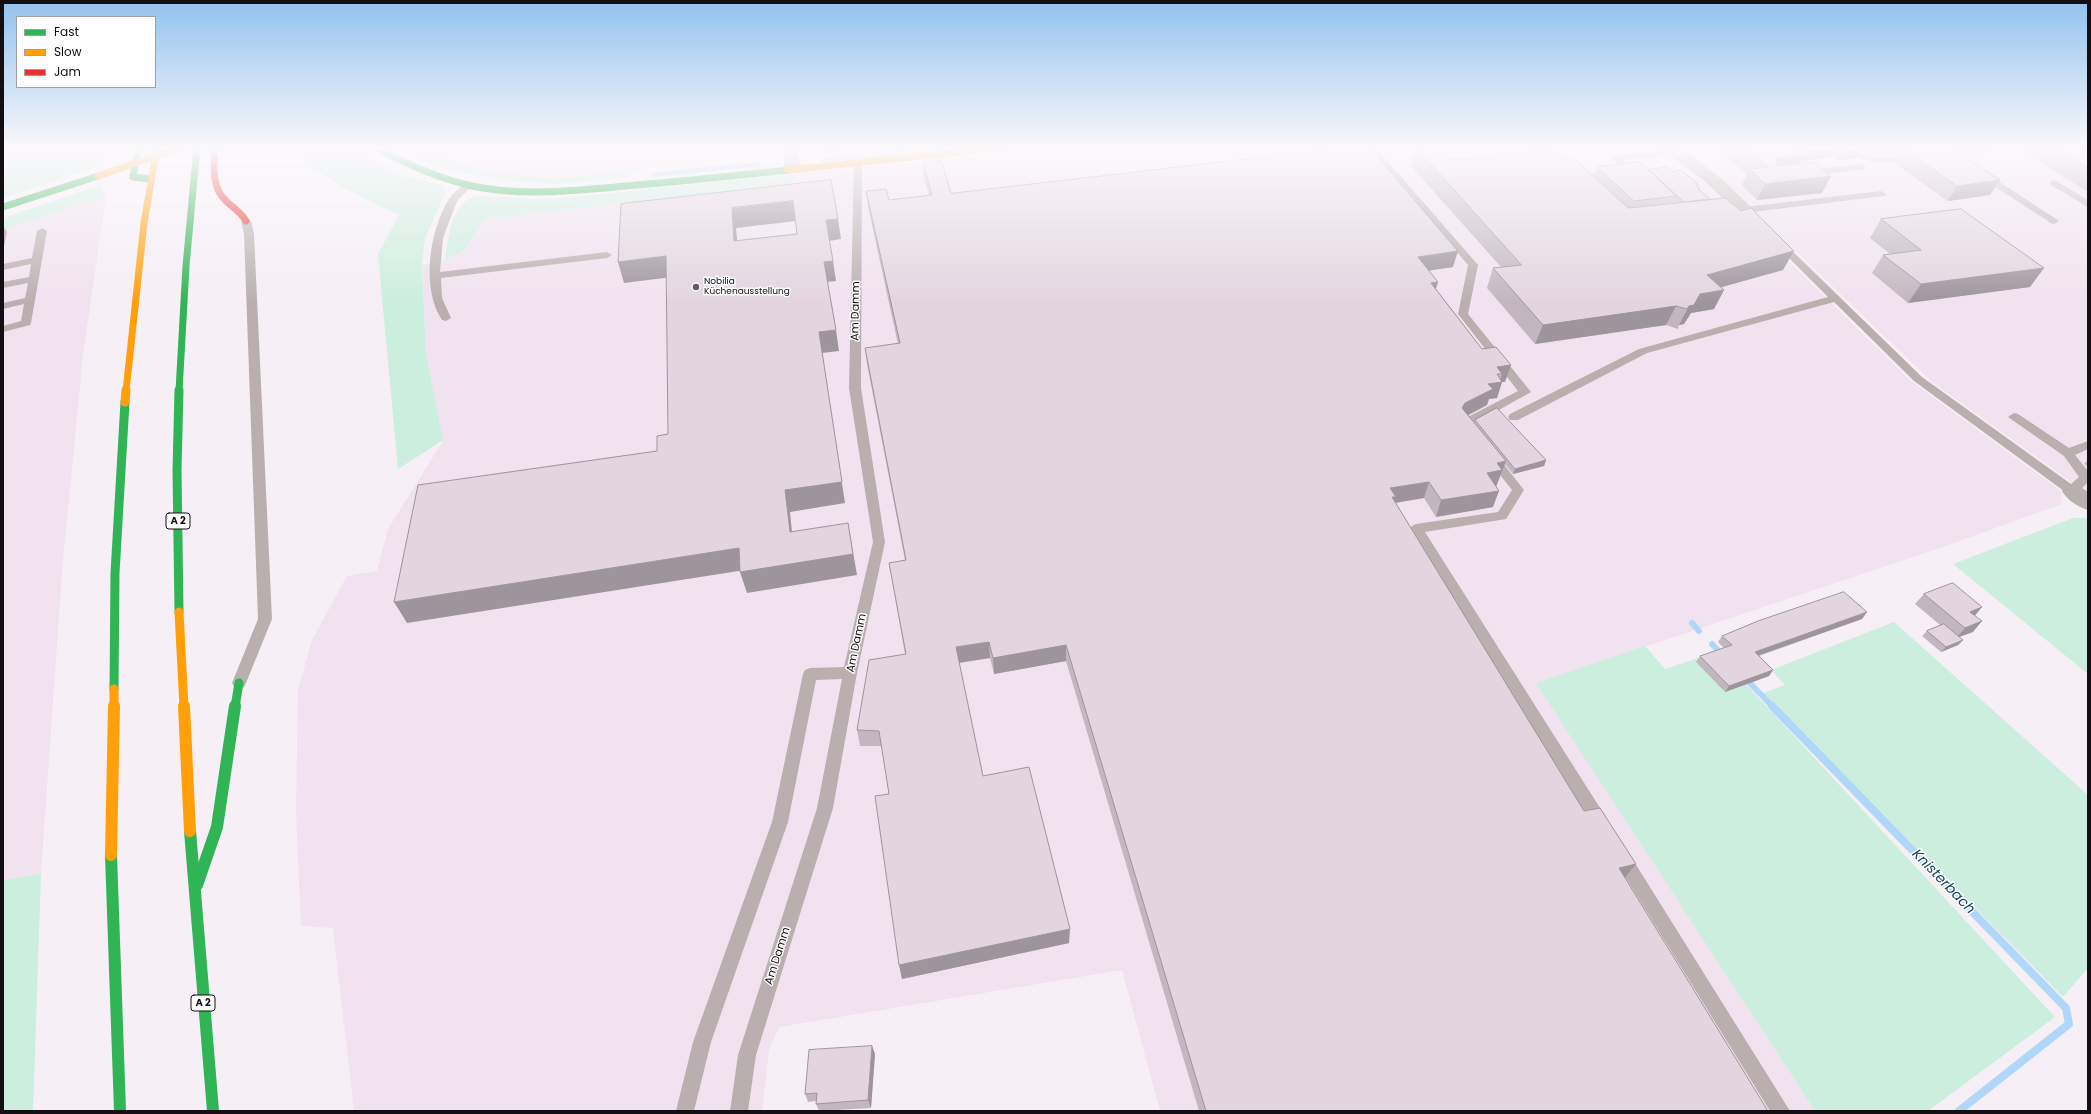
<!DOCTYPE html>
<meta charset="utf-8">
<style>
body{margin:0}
#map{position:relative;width:2091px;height:1114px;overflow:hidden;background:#f6eff6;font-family:Poppins,sans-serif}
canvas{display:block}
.frame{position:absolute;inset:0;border:4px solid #130e13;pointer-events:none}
.legend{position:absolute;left:16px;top:16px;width:140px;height:72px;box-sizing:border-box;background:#fefefe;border:1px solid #a09ea0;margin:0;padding:5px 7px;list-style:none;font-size:12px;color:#130e13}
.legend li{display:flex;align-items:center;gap:8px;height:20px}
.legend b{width:20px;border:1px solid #a09ea0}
</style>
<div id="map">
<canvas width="2091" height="1114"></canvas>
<div class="frame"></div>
<ul class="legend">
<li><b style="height:5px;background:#30b455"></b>Fast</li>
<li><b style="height:5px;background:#ff9f0a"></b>Slow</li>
<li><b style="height:5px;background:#e5322d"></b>Jam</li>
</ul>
</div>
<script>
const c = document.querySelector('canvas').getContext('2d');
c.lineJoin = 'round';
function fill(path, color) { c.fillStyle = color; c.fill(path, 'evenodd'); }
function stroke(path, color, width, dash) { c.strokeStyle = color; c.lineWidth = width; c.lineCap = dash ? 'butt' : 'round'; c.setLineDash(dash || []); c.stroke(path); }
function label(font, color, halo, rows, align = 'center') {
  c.font = font + ' Poppins,sans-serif'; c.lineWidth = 3; c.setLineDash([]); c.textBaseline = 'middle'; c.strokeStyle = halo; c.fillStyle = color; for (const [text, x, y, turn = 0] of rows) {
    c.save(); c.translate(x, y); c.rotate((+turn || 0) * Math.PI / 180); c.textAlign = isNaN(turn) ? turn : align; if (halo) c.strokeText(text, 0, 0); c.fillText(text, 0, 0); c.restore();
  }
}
const built = new Path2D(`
 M424,147H782L783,155L552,179L493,172L451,159Z
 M800,147H896L802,156Z
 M1065,147H1550L1561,157L1656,147L1672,155L1713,187L1911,381L2061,491L2062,504L1934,550L1537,683L1815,1111H1160L1122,970L779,1027L769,1050L762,1111H354L333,928L301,926L296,812L298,690L312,640L347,576L377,571L388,529L443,441L426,354L422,265L445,260L464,251L484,219L791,184V174Z
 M1675,147H2088V494L1932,382L1729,187Z
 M106,196L83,355L62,571L41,874L3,880V230Z`);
const green = new Path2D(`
 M3,147H122L102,165L3,198Z
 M283,147H357L380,165L398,174L444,186L445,193L425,238L422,265L426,354L443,440L398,469L378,254L399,215L340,186Z
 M401,147H424L451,159L493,172L552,179L639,170L624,178L555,184L501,180L453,171L422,161Z
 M791,174V184L484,219L464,251L445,260C448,238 451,206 474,196L542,199L574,197Z
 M100,185L106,196L3,230V218Z
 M2073,518H2088V674L1953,564Z
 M1894,622L2088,795V968L2063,997L1763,693L1785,685L1771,670Z
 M1645,646L1665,669L1716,652L2055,1017L1928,1111H1815L1536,683Z
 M41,874L33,1111H3V880Z`);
const streamFar2 = new Path2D(`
 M876,154L948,147
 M823,160L865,156
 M653,175L758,164`);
const streamFar1 = new Path2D(`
 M1692,623L1699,631
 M1712,644L1723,656
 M1745,678L1773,707`);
const stream = new Path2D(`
 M1772,706L2066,1008L2069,1024L1959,1111`);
const lane = new Path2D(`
 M1366,147H1375L1478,265L1468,314L1531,392L1472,425L1476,430L1474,433H1466L1458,424L1460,421L1518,391L1458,314L1468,265Z
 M1406,147H1418L1436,156L1432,159L1429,158Z
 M1672,147L1676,150C1667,159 1636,158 1623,160L1638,175L1634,178L1631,177L1612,158L1616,155L1661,150Z
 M1845,147C1858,147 1862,154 1875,157C1887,159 1901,156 1913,154L1917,157L1913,160C1890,162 1862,167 1845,147Z
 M1979,147H2007L2003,150L1941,157L1937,154L1941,151Z
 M858,160L862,163L861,388L885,542L857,673L833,808L756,1055L748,1111H730L738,1055L817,808L842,679L816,680L788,822L711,1042L694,1111H676L693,1042L772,822L803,674L805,670L810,668L844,667L873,542L849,388L854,163Z
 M1862,164L1865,165V169L1808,176L1804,173L1808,170Z
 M1983,172L1986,173L2059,221L2054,224L2051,223L1980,177L1979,175Z
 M2054,180L2088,200V207L2051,185L2049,183Z
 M467,183L472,186L457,201L443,238L440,272L607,252L612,255L607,258L441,278L442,298L451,318L446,321L442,320C421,288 429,231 449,199C452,194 459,189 464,184Z
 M1881,191L1886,194L1884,196L1736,214L1731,211L1736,208Z
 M246,218L251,221L254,234L272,619L246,683L244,687L239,689L234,687L232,683L258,619L244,234L241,221Z
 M42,228L47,231L31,323L30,325L3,332V326L21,321L24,304L3,309V303L25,298L28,283L3,288V282L29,277L31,264L3,270V264L32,258L37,231Z
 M1779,240L1782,241L1922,377L2071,484L2079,477L2064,456L2008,417L2014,413L2018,414L2069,448L2088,441V449L2075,455L2088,471V482L2076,494H2068L1914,381L1834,302L1647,353L1518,420H1510L1508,417L1510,414L1639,349L1828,297L1776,245V241Z
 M1491,452L1495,453L1524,490L1506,519L1425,532L1607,819L1609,824L1607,829L1601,831L1595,829L1410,529L1412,526L1416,524L1498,512L1512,490L1485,456Z
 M1622,850L1628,852L1790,1111H1770L1616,862L1614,857L1616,852Z`);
const street = new Path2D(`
 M784,147H798L800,170L797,173H787L784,170Z
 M1659,147H1677L1693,157L1723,180L1751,207L1753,210L1751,213H1739L1702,179Z
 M2072,484L2079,486L2088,492V510C2078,507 2067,500 2062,491L2065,486Z`);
const fastFar2 = new Path2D(`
 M138,147L133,177L151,179
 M374,147C406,164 437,178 472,186C529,198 589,189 647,184C694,180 741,175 788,170
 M3,207L98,176
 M179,391L186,266L197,147`);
const fastFar1 = new Path2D(`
 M179,390L177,470L179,612
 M114,689L115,573L125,402
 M235,707L239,683`);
const fast = new Path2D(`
 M190,831L213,1111
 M111,855L120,1111
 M197,885L217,827L235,706`);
const slowFar2 = new Path2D(`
 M788,170L1006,147
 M126,391L144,223L157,147`);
const slowFar1 = new Path2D(`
 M125,402L126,390
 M179,612L184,707
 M114,707V689`);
const slow = new Path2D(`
 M184,706L190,831
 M111,855L114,706`);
const jam = new Path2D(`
 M215,147C214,166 211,187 226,201C233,208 241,212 246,221`);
const slowBridge = new Path2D(`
 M98,176L182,147`);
const wall = new Path2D(`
 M1416,147L1449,159L1460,160L1572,161L1594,176L1597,167L1648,170H1649L1672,172L1700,189L1699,190L1783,270L1721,287L1714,309L1691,313L1684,324L1679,325L1678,329L1666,325L1535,344L1487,288L1493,268L1501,267L1411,166Z
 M1714,147H1949L2000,180L1990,195L1948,201L1894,163L1899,153L1878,155H1868L1861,150L1856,158L1837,160L1832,157L1801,160L1799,164L1822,193L1757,200L1742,185L1747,174Z
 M2016,147H2088V192Z
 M923,162L951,193L1453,267L1429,270L1436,289L1482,349L1496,347L1505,382H1502L1497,398L1489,399L1487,405L1468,415L1474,422L1475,420L1546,460L1544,466L1513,474L1505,464L1496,486L1493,507L1436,517L1424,498L1395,503L1584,811L1636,864L1625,878L1768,1111H1199L1066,661L994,674L990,658L959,663L983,776L1069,943L902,979L889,794L882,746H860L857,730L905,654L889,563L905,560L867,364L865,348L898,344L868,207L866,191L889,200L929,195L924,178Z
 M1881,219L2030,287L1908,303L1872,273L1883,255L1890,254L1870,238Z
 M2088,460V466L2084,464Z
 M1924,594L1982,607L1975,615L1973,632L1959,637L1963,640L1958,645L1941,652L1922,636L1927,631L1940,625L1915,604Z
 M1862,619L1759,656L1773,670L1769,676L1725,692L1696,662L1700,656L1724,648L1718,642L1722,636Z
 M872,1046L875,1054L871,1108L819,1111L816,1104V1101L808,1102L805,1094Z`);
const shadedWall = new Path2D(`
 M826,147H870L827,152Z
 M1792,147H1795L1790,157L1803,155L1795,171L1769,175L1777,158Z
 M1808,147H1838L1832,157L1801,161Z
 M1844,147H1862L1856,158L1837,160Z
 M1831,176L1822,193L1757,200L1765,184Z
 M2000,180L1990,195L1948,201L1957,186Z
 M793,201L796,221L736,228L739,262L734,241L732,208Z
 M838,219L841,239L829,241L826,220Z
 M3,226L7,232L3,251Z
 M1458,251L1453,267L1413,273L1418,257Z
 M1794,251L1783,270L1697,294L1707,275Z
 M666,256L672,277L624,283L618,262Z
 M833,261L836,281L827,282L824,262Z
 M2044,268L2030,287L1908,303L1921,284Z
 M1438,282L1433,298L1431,283Z
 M1724,290L1714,309L1691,313L1684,324L1679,325L1689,306L1700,294Z
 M1676,306L1666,325L1535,344L1543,325Z
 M836,330L839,351L822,353L845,503L790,512L794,553L790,532L785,490L819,332Z
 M1511,365L1505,382H1502L1497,398L1489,399L1487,405L1459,420L1462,408L1465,403L1488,384L1497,367ZM1497,374H1502L1499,382Z
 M1546,460L1544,466L1513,474L1515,469Z
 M1506,461L1496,487L1487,473L1497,463Z
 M1429,482L1424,498L1394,503L1390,488Z
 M1499,491L1493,507L1436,517L1441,500Z
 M848,523L857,575L747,593L740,572Z
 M739,548L745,570L407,623L394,602Z
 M1982,607L1973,618L1970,612Z
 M1867,612L1862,619L1751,658L1755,652Z
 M1982,621L1973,632L1956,638L1965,628Z
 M1963,640L1958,645L1941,652L1946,647Z
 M989,642L990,658L957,663L956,647Z
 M1066,645V661L994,674L993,658Z
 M1773,670L1769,676L1725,692L1729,686Z
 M1636,864L1624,879L1619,868Z
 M1070,929L1069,943L902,979L899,965Z
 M872,1046L875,1054L871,1108L868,1100Z`);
const building = new Path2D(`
 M1351,147H1369L1458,251L1418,257L1438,282L1431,283L1482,349L1496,347L1511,365L1497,367L1502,374H1497L1502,382L1488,384L1493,389L1465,403L1462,408L1506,461L1497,463L1502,470L1487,473L1499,491L1441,500L1429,482L1390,488L1396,497H1392L1584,811L1600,808L1636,864L1619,868L1768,1111H1206L1066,645L993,658L989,642L956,647L983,776L1029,767L1070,929L899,965L875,796L889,794L879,731L857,730L869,660L906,654L889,563L906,560L865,348L900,343L866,191L886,189L889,200L932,195L923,162L941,160L951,193Z
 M1416,147H1438L1449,159L1460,160L1551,149L1558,156L1565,155L1572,161H1577L1628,208L1725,198L1741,211L1751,208L1794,251L1707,275L1724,290L1700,294L1694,305L1689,306L1687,309L1676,306L1543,325L1493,268L1521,265Z
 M1742,147H1793L1803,155L1777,158L1776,165L1780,166L1813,162L1831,176L1765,184L1750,169L1768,167Z
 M1914,147H1949L2000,180L1957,186L1902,148Z
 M2053,147H2088V168Z
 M1640,162L1676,196L1634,201L1597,167Z
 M1667,167L1672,172L1681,170L1699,185H1696L1700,189H1698L1710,199L1684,202L1649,170Z
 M831,180L838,219L826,220L833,261L824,262L836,330L819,332L842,482L785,490L790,532L848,523L853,554L740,572L739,548L394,602L418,485L657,451V436L668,434L666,256L618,262L621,204ZM793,201L797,234L734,241L732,208Z
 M1961,209L2044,268L1921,284L1883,255L1921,250L1881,219Z
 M1497,408L1546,460L1515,469L1475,420Z
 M1953,583L1982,607L1970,612L1982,621L1965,628L1924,594Z
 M1844,592L1867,612L1755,652L1773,670L1729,686L1700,656L1732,645L1722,636L1758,621Z
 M1944,624L1963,640L1946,647L1927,631Z
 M872,1046L868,1100L816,1104L817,1093L805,1094L809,1050Z`);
const markers = [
 [696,287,4,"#625d62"]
];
const farPoinames = [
 ["Nobilia",704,282],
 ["Küchenausstellung",704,292]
];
const shields = [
 [178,521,24],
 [203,1003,24]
];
const shieldNames = [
 ["A 2",178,521],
 ["A 2",203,1003]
];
const streetNames = [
 ["Am Damm",856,311,-89],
 ["Am Damm",857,643,-78],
 ["Am Damm",778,956,-72]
];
const nearWaternames = [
 ["Knisterbach",1943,882,46]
];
fill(built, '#f0e2ef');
fill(green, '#cbeede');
stroke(streamFar2, '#b1d7f8', 4.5);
stroke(streamFar1, '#b1d7f8', 6);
stroke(stream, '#b1d7f8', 8);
fill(lane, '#b9afaf');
fill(street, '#b9afaf');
stroke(fastFar2, '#30b455', 7);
stroke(fastFar1, '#30b455', 9);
stroke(fast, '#30b455', 12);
stroke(slowFar2, '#ff9f0a', 7);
stroke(slowFar1, '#ff9f0a', 9);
stroke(slow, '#ff9f0a', 12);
stroke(jam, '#e5322d', 7);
stroke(slowBridge, '#ff9f0a', 7);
fill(wall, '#c2b7c0');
fill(shadedWall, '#9e959c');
fill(building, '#e2d5df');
stroke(building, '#9e959c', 1);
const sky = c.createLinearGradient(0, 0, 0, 303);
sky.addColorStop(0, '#92c2ee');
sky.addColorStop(0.49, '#fbf8fb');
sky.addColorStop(1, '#fbf8fb00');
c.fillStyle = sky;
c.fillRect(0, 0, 2091, 303);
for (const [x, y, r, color] of markers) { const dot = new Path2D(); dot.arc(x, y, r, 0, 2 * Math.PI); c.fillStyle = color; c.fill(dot); stroke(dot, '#fefefe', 1.5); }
label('9px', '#130e13', '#fefefe', farPoinames, 'left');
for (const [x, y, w] of shields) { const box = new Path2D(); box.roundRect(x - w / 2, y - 8, w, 16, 3); c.fillStyle = '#fefefe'; c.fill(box); stroke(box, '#130e13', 1); }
label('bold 10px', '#130e13', null, shieldNames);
label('11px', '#130e13', '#fefefe', streetNames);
label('italic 14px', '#194563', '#fefefe', nearWaternames);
</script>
